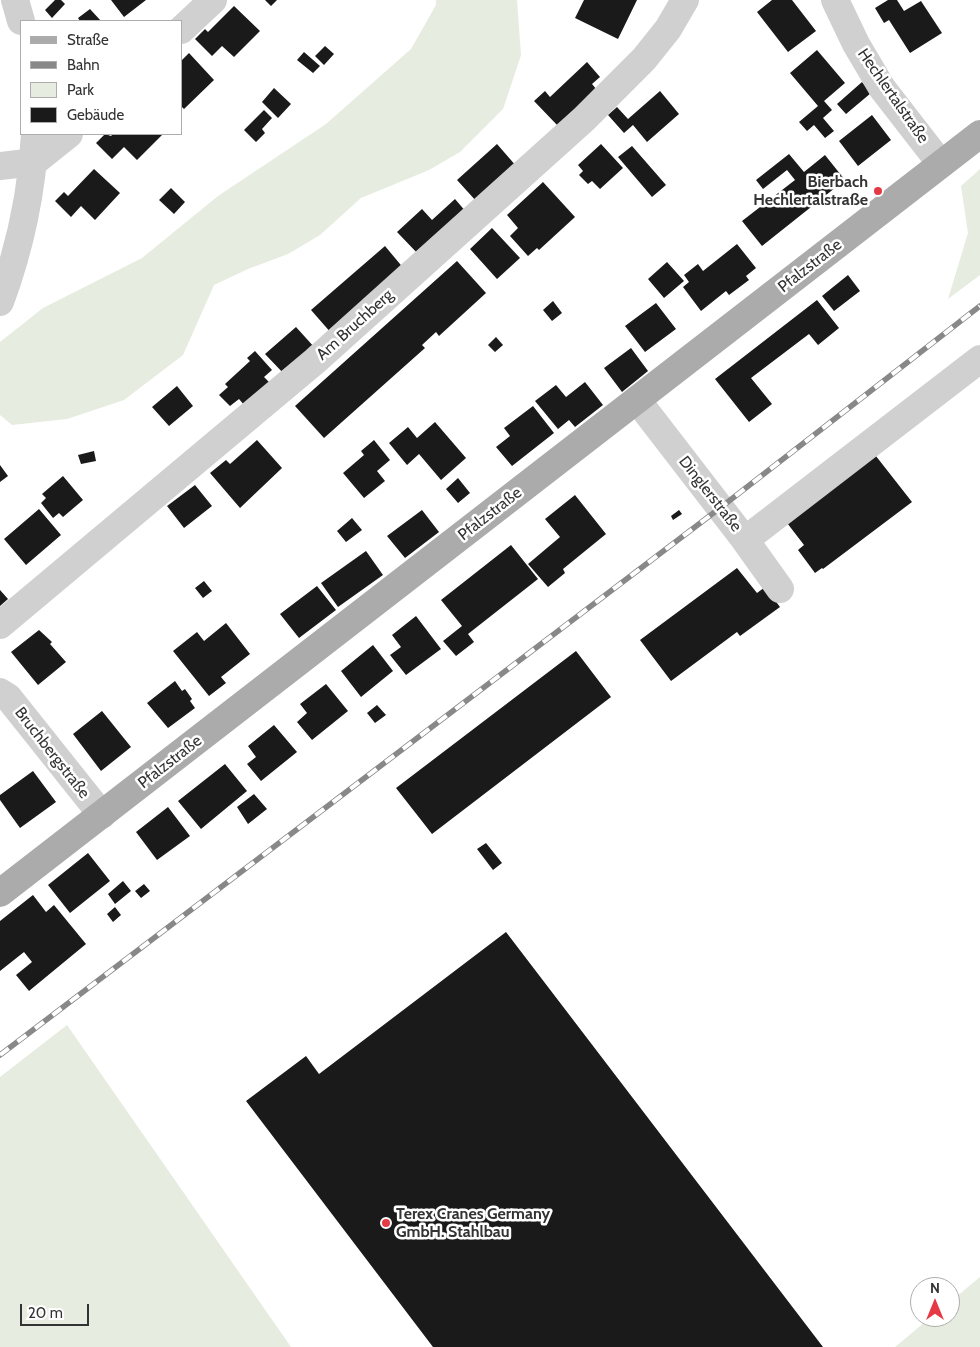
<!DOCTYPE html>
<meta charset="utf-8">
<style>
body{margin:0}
#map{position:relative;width:980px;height:1347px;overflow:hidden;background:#fff;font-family:Cabin,sans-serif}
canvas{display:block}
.legend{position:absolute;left:20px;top:20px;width:162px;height:115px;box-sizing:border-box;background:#fff;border:1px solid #adadad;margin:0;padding:6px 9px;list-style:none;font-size:15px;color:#333}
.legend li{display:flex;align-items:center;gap:10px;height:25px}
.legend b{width:25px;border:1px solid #adadad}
.north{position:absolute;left:910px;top:1277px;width:50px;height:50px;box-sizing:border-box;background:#fff;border:1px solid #adadad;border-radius:50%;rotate:0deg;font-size:14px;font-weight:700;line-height:20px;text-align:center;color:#333}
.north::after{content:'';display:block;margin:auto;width:18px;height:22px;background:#e63946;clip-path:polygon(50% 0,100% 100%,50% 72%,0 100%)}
.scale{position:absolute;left:20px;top:1304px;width:69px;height:22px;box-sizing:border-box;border:2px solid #333;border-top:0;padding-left:6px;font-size:15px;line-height:18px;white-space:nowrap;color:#333;-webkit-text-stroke:4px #fff;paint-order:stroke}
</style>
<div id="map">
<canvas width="980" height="1347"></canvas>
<ul class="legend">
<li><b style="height:6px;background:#ababab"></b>Straße</li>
<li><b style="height:6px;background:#888"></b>Bahn</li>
<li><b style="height:14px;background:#e6ecdf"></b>Park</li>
<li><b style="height:14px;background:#1a1a1a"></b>Gebäude</li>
</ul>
<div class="north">N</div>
<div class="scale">20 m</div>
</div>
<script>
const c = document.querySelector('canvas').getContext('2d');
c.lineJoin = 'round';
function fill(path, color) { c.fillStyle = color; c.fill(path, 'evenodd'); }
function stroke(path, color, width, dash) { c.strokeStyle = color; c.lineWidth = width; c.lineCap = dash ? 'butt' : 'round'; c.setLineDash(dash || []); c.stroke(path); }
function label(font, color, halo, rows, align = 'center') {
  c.font = font + ' Cabin,sans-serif'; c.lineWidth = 5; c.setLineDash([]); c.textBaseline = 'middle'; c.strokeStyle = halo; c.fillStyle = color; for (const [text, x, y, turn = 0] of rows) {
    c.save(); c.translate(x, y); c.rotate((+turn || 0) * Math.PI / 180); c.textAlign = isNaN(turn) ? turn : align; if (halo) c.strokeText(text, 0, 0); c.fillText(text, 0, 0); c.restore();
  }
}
const green = new Path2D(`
 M436,0H517L521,55L503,109L460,152L429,170L361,198L320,235L288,254L248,269L214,285L183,355L124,400L67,419L12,425L0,415V342L43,308L142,258L218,196L326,124L411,49L436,5Z
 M980,169V275L948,299L968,233L961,186Z
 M67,1025L291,1347H0V1077Z
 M980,1277V1347H895L931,1317H950V1302Z`);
const building = new Path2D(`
 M55,0H61L65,4L52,18L45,10Z
 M111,0H146L124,17Z
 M265,0H277L271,6Z
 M584,0H637L618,39L575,18Z
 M772,0H792L816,31L788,52L757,12Z
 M888,0H897L904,11L921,1L942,33L910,53L889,20L884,23L875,8Z
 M234,6L260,31L234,57L222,46L212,56L195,39L205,29L208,32Z
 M90,9L101,21H80L78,18Z
 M325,46L334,54L324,65L315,56Z
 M817,50L845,83L824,101L832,110L823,118L834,131L825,138L814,125L807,131L799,122L818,106L790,73Z
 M304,52L320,66L313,73L297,60Z
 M189,53L214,80L184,109L181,106V61Z
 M587,62L600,77L592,84L597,90L558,126L534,101L545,91L550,97Z
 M862,82L871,93L846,114L837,104Z
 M274,88L291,104L278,118L262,102Z
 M660,91L679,114L647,142L633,125L624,133L608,115L617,107L628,119Z
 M264,110L272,118L262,129L265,133L256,142L244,130Z
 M872,115L891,140L858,166L839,141Z
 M105,134L111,136L113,134H163L137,160L124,147L112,159L96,143Z
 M497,144L517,167L477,202L457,180Z
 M601,144L623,168L600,189L592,181L588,184L579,175L583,171L578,165Z
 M632,146L666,185L652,197L618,157Z
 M789,154L804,172L825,155L845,180L762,246L742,221L795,180L787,170L763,189L756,180Z
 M94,169L120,193L95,220L81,206L71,217L55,201L64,192L68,196Z
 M543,182L575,217L539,250L537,248L528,256L510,236L518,228L507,215Z
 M171,188L185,202L174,214L159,200Z
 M455,199L467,213L420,256L397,232L422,209L432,220Z
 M492,228L520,258L497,279L470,249Z
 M737,244L756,268L746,276L749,280L729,295L726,291L701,311L683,287L689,282L684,275L698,264L703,271Z
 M385,246L405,270L332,334L311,310Z
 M457,261L486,293L439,336L436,332L422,345L425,348L324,438L295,406Z
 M667,262L684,281L664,298L648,279Z
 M848,275L860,291L834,311L822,296Z
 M817,300L839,328L818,345L809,334L751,378L772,404L749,422L715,379Z
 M553,301L562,313L552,321L543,310Z
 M656,303L676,329L645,352L625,326Z
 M296,327L315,348L285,375L265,354Z
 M496,337L503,345L495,352L488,345Z
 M631,348L648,371L622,392L604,368Z
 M255,351L272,370L264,377L270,383L245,406L239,399L230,406L219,395L228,387L225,384L250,361L247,358Z
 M585,382L603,405L575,427L569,420L558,429L535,401L556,385L566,397Z
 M177,386L193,406L169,426L152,407Z
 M533,406L554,433L512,466L496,447L510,436L504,428Z
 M435,422L466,458L441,480L419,454L407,465L389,443L408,427L417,438Z
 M257,440L282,468L240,508L210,473L226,460L230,464Z
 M374,440L390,460L377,471L385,481L364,498L343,473L364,455L361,451Z
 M94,451L96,461L81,464L78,455Z
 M872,451L912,502L823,569L822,568L815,573L798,550L804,545L784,519Z
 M0,465L8,476L0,482Z
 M63,476L83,500L63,517L59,513L53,518L41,503L46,498L42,494Z
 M458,478L470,493L458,503L446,489Z
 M195,485L212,506L184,528L167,506Z
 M575,495L606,534L563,569L565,573L548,587L528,564L560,537L545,519Z
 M39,509L61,535L26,565L4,539Z
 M422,510L439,532L405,558L387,536Z
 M679,510L682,514L673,520L671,516Z
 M352,518L362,530L346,542L337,531Z
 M511,545L538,579L468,634L474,642L456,656L443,641L462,626L441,600Z
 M366,551L383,575L338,607L321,583Z
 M737,568L757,593L765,587L780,607L740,636L737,632L671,681L640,640Z
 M204,581L212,591L203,598L195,588Z
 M317,586L336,610L299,638L280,614Z
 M0,590L8,599L0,606Z
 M416,616L441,649L406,675L390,655L401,647L392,635Z
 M226,623L250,654L221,677L226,683L209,696L173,651L197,632L204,641Z
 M39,630L52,642L50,644L66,662L38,685L11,652Z
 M373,645L393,671L361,697L341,671Z
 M576,651L611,697L432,834L396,788Z
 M175,681L182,691L185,689L192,699L190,701L195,708L168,728L147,703Z
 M326,684L348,711L312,740L297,722L307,713L300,704Z
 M377,705L386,715L375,723L367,713Z
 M102,711L131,747L101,771L73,734Z
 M274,725L297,752L261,781L247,764L256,757L248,746Z
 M225,764L247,791L201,829L178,801Z
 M33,771L56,802L20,828L0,800V795Z
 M254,794L267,809L248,824L237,807Z
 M168,807L190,836L157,860L136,832Z
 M486,843L502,863L493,870L477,849Z
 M88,853L110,881L70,913L48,885Z
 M123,881L131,891L115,904L108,894Z
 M144,884L150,891L141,898L135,891Z
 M33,895L46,912L54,905L86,944L29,991L16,975L32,962L24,952L0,971V921Z
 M115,907L121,915L113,922L107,914Z
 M506,932L823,1347H433L246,1101L306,1056L319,1074Z`);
const minor = new Path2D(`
 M15,0L21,21
 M835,0L856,44L882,88L941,164
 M181,30L213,0
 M0,166L34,162L69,134
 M0,302C20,248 32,191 35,134
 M637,400L745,540L780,589
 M745,540L980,359
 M0,625L315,361L584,119L644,59L668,29L685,0
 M0,692L8,697L102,815`);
const major = new Path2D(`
 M0,893L980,134`);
const rail = new Path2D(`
 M0,1055L720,508L980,306`);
const markers = [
 [878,191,5,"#e63946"],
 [386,1223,5,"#e63946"]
];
const streetNames = [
 ["Hechlertalstraße",893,96,55],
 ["Pfalzstraße",810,266,-38],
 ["Am Bruchberg",355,325,-42],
 ["Dinglerstraße",710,494,52],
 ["Pfalzstraße",490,514,-38],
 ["Bruchbergstraße",52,753,52],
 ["Pfalzstraße",170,762,-38]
];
const poiNames = [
 ["Bierbach",868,182],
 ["Hechlertalstraße",868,200],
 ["Terex Cranes Germany",396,1214,"left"],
 ["GmbH. Stahlbau",396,1232,"left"]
];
fill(green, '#e6ecdf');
fill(building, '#1a1a1a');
stroke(minor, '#d0d0d0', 28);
stroke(major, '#ababab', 28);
stroke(rail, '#888', 5.5);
stroke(rail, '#fff', 4, [11]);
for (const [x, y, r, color] of markers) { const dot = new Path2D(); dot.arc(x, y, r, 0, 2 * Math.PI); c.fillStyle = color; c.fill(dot); stroke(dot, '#fff', 2); }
label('16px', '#333', '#fff', streetNames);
label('bold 16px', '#333', '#fff', poiNames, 'right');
</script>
